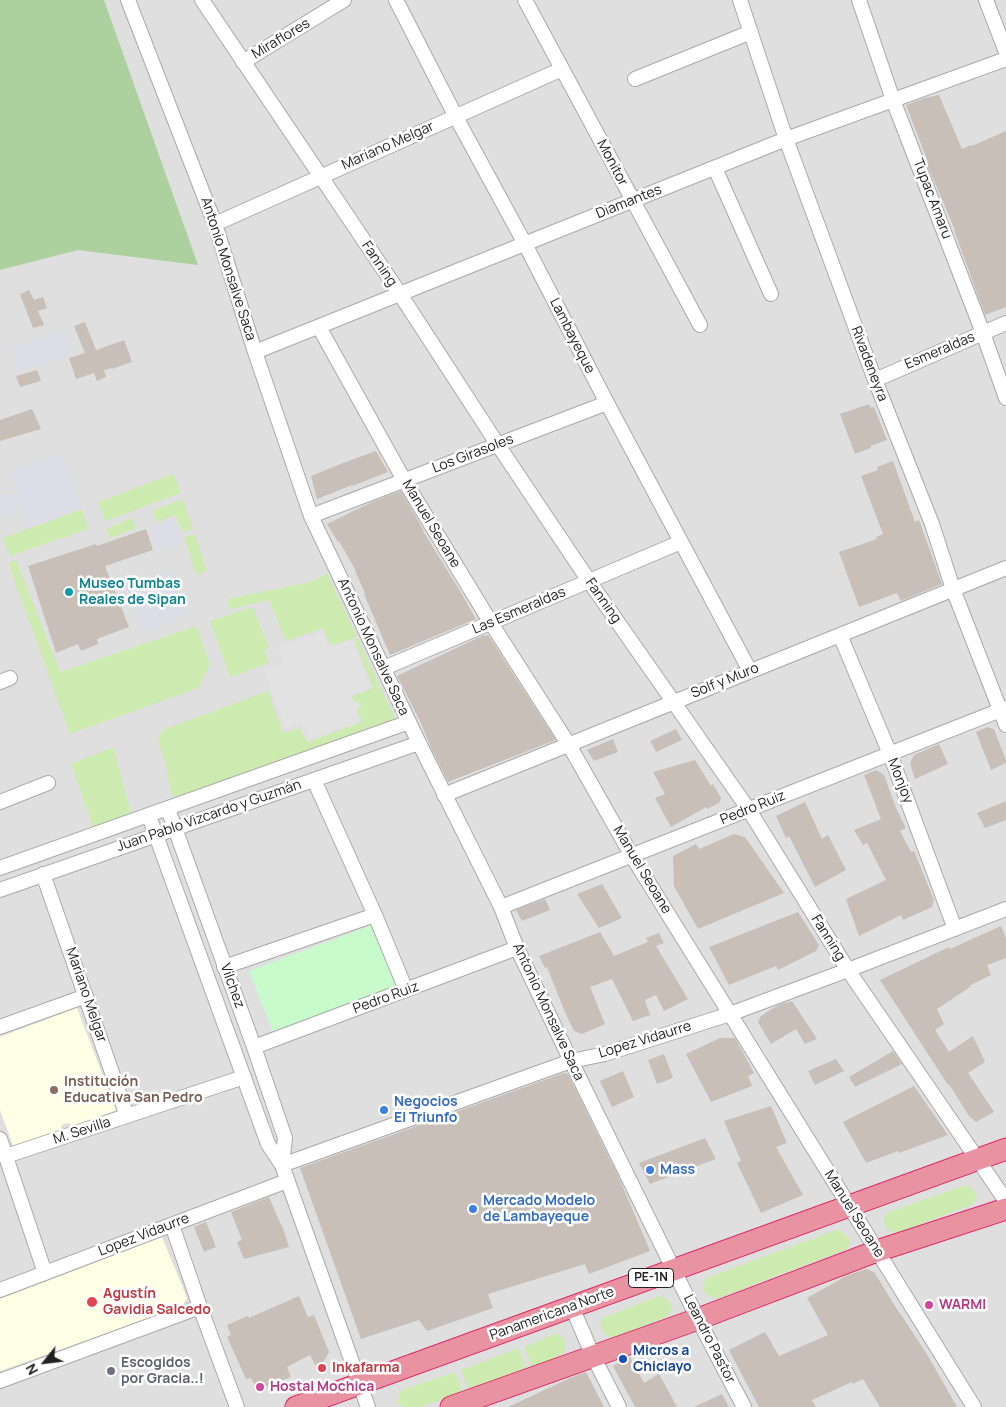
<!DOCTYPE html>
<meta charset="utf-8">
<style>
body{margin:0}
#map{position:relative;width:1006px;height:1407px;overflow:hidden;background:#f2efe9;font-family:Manrope,sans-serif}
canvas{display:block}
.north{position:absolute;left:20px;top:1337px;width:50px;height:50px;-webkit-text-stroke:4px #fff;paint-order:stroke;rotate:241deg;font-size:14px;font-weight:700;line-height:20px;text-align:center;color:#222}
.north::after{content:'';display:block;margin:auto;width:18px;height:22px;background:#222;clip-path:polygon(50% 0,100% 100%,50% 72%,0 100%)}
</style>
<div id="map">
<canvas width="1006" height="1407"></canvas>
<div class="north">N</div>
</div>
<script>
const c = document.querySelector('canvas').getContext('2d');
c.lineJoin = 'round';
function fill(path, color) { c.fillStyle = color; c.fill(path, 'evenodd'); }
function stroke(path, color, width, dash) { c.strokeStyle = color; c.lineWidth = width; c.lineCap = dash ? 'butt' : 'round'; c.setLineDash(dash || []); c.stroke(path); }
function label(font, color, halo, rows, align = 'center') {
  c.font = font + ' Manrope,sans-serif'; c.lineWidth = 5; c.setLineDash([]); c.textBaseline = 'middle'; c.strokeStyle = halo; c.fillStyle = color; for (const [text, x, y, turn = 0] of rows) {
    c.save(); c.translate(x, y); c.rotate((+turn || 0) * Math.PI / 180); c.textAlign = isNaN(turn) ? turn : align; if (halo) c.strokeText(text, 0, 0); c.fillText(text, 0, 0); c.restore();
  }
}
const residential = new Path2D(`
 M0,0H1006V1407H0Z`);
const education = new Path2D(`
 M77,1008L116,1110L74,1126L68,1123L63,1124L61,1127L60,1132L14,1148L0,1110V1037Z
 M162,1237L187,1298L182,1306L0,1371V1299Z`);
const grass = new Path2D(`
 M173,474L181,493L105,521L98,502Z
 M182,499L193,529L183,532L175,515L156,522L152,511Z
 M82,509L88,529L10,556L3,538Z
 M132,518L136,528L110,538L106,529Z
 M195,534L207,571L196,575L184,537Z
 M16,560L60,672L196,626L210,664L198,688L70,734L8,563Z
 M327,573L357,637L331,646L323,628L286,641L269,600L231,609L227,599L310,582Z
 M253,607L269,648L264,651L269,663L230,677L210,621Z
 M354,639H358L396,720L177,797L172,796L167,777L168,771L158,741L160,735L165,729L268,691L283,733L300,728L307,742L362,722L357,710L361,708L358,701L354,702L352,696L373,688Z
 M113,747L131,813L93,827L71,764Z
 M963,1186H970L975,1192L977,1198L973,1204L897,1233C886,1230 879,1223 888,1212Z
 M836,1230C844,1232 848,1235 850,1243L847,1249L716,1299L705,1293L702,1288L706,1278Z
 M659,1296L667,1299L671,1306V1311L666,1317L612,1338C604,1335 602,1331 600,1322L603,1318Z
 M556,1333C566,1339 568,1344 563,1354L532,1367L524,1347Z
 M519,1348L526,1368L468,1389L461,1370Z
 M455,1372L463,1392L421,1407H401L398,1403C398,1396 399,1393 404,1389Z`);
const forest = new Path2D(`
 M0,0H104L198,265L78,250L0,270Z`);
const park = new Path2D(`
 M372,925L400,991L275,1037L249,971Z`);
const parking = new Path2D(`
 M322,632L329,647L352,639L371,688L351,696L353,703L358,702L360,707L356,709L360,721L310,739L302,723L285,728L264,671L283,665L278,648Z`);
const plaza = new Path2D(`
 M65,329L73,353L18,372L11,349Z
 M62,454L82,509L27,528L21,506L15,508L17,514L3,518L0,508V496L10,493L12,498L18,496L9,470Z
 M173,520L182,542L157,551L149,529Z
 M172,570L187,615L143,632L125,586Z`);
const building = new Path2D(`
 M939,95L962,149L971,145L972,146L1006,131V307L985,315L954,230H955L929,169L926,162H928L906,105L925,98Z
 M29,290L34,300L43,297L47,308L38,311L44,325L33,328L20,294Z
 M85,322L96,350L124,340L132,362L112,369V368L104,370L106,377L97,381L94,373L76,379L69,358L85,353L74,326Z
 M37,370L41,381L20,387L16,376Z
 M869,404L871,408L874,407L887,440L871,446V448L855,454L840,414Z
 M32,409L41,429L0,441V420Z
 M376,451L388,472L352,486V485L317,499L311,476L343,463Z
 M893,461L915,522L919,520L942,584L901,601L897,593L859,607L839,552L877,539L876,537L883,534L861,476L878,470L877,467Z
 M401,491L424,531H423L457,586L476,619L390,655L364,594L365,593L355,571H356L339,541L338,542L327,524L374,501Z
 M146,529L153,550L105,566L129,627L97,639L98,644L81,651L78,644L56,653L28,566L96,544L97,546Z
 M484,635L485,636L488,635L556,740L448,782L432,750L421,723L397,676Z
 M987,727L994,729L1006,760V763L991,770L976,732Z
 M676,729L682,740L656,752L650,741Z
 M613,739L618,752L594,761L587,750Z
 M939,744L948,764L915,779L910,763L914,755Z
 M695,760L711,786L713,784L721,798L719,803L707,809L706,807L671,827L655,798L665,794L653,772Z
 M876,770L884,775L896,808L906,828L900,831L911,852L914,851L934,900L932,907L903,920L901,915L859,936L846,899L886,880L867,843L863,845L854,830L881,819L864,775Z
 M1006,801V820L985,828L977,813Z
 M805,802L822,839L828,835L846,870L815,887L789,836L786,838L776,816Z
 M734,834L745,837L784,893L698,929L674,886L673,856L696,844L699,849Z
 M602,884L622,918L599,928L577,894Z
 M545,899L550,910L522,921L516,910Z
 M798,912L819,945L816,951L778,970L776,966L729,985L709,947Z
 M1001,926L1006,938V958L987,965L991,975L969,986L970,987L937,1009L944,1024L935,1030L949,1052L973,1036L985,1062L968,1073L994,1112L976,1122L969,1116L949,1084L948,1085L880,980L949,947L950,949Z
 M600,932L614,956L648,942L646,938L659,933L664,943L656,946L688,999L664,1011L656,995L645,1000L650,1015L633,1021L612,979L590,987L605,1024L582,1034L574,1031L564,1010L547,967L545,968L539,956Z
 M792,1001L817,1039L805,1044L796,1029L771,1044L758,1022L761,1016L778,1005Z
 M720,1038H735L754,1073L748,1076L752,1086L711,1102L686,1054Z
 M893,1051L902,1064L855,1087L849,1077Z
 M664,1054L673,1078L657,1084L648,1060Z
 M836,1059L844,1071L815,1085L808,1071Z
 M623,1071L634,1097L612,1107L600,1081Z
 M564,1073L568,1074L620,1180L650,1251L589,1274L585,1264L488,1294L493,1308L427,1331L419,1320L361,1339L300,1168Z
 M914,1086L948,1135L899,1153L898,1151L866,1163L843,1122Z
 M771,1106L787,1143L776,1147L803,1195L761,1213L737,1163L741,1161L724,1121Z
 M705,1138L716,1159L650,1184L639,1163Z
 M269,1197L281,1225H282L289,1247L244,1259L237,1242L242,1240L231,1212Z
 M206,1222L216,1247L204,1252L194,1227Z
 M866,1269L874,1272L900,1314V1313L928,1356L957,1407H880L863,1379L853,1384L852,1382L812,1400L816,1407H759L729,1350L765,1332L779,1356L828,1335L807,1298L846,1276Z
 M299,1296L308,1317L314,1315L329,1352L324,1361L315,1365L310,1355L287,1367L291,1377L257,1390L251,1378L246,1379L227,1337L231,1335L227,1325L248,1316L249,1318Z
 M630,1357L644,1383L659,1374L677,1407H635L613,1366Z
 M586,1372L604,1407H508L570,1378Z
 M722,1394L729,1407H694Z`);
const minor = new Path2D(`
 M128,0L215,224L255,352L311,516L419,743L501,907L517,948L571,1061L698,1319L744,1407
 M202,0L400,294L498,445L589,581L749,810L848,970L1006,1201
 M396,0L456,117L525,244L607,403L750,671
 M525,0L700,325
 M740,0L786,139L875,380L932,524L953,589L1006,725
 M859,0L893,100L983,333L1006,398
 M986,0L1006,52
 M243,62L344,0
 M635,79L751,32
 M715,168L771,294
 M215,224L562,69
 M319,327L404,480L491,623L569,745L632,856L974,1407
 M255,352L786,139L1006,59
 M875,380L1006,323
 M311,516L607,403
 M840,635L890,754L955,929
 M384,668L681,542
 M0,682L10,678
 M314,780L375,915L406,990
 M444,795L1006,568
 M0,802L48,783
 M168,809L254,1047L285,1138L282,1165L368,1407
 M149,816L268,1144L282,1165L571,1061L605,1054L730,1014L848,970L1006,909
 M0,868L409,722
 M43,874L127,1116
 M0,890L419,743
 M501,907L1006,708
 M224,967L375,915
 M0,1027L86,996
 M254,1047L517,948
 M0,1139L45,1273
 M6,1156L244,1077
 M172,1225L200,1307L237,1407
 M0,1290L287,1181
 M572,1307L593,1356L619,1407
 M0,1381L200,1307`);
const highway = new Path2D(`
 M296,1407L1006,1149
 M451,1407L698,1319L877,1251L1006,1209`);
const markers = [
 [69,592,5,"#0f9aa8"],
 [54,1090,5,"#8d6e63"],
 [384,1110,5,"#3f7fe0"],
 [650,1170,5,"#3f7fe0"],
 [473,1209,5,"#3f7fe0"],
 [92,1302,6,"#e0444e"],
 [929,1305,5,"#d1479c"],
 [623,1359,5,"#1a4fb4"],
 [322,1368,5,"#e0444e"],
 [111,1371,5,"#6b7280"],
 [260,1387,5,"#d1479c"]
];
const shields = [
 [651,1278,45]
];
const shieldNames = [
 ["PE-1N",651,1278]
];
const streetNames = [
 ["Miraflores",281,39,-31],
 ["Mariano Melgar",388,146,-24],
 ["Monitor",612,163,62],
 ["Tupac Amaru",932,199,69],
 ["Diamantes",629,202,-22],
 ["Fanning",379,264,56],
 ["Antonio Monsalve Saca",228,269,72],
 ["Lambayeque",572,336,63],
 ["Esmeraldas",940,351,-23],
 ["Rivadeneyra",869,364,69],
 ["Los Girasoles",473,454,-21],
 ["Manuel Seoane",431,524,59],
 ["Fanning",603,601,55],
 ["Las Esmeraldas",519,611,-23],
 ["Antonio Monsalve Saca",373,647,65],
 ["Solf y Muro",725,681,-22],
 ["Monjoy",900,781,69],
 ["Pedro Ruiz",753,808,-22],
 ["Juan Pablo Vizcardo y Guzmán",209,816,-19],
 ["Manuel Seoane",642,870,59],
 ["Fanning",828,938,58],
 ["Vílchez",232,986,70],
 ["Mariano Melgar",86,995,71],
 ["Pedro Ruiz",386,998,-20],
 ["Antonio Monsalve Saca",548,1012,65],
 ["Lopez Vidaurre",645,1040,-17],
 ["M. Sevilla",82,1131,-18],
 ["Manuel Seoane",854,1214,58],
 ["Lopez Vidaurre",144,1235,-21],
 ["Panamericana Norte",552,1314,-20],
 ["Leandro Pastor",709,1339,63]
];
const cultureNames = [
 ["Museo Tumbas",79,584],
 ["Reales de Sipan",79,600]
];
const educationNames = [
 ["Institución",64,1082],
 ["Educativa San Pedro",64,1098]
];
const shopNames = [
 ["Negocios",394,1102],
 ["El Triunfo",394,1118],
 ["Mass",660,1170],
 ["Mercado Modelo",483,1201],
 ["de Lambayeque",483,1217]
];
const healthNames = [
 ["Agustín",103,1294],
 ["Gavidia Salcedo",103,1310],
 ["Inkafarma",332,1368]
];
const hotelNames = [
 ["WARMI",939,1305],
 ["Hostal Mochica",270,1387]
];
const transitNames = [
 ["Micros a",633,1351],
 ["Chiclayo",633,1367]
];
const worshipNames = [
 ["Escogidos",121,1363],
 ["por Gracia..!",121,1379]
];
fill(residential, '#e0dfdf');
fill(education, '#ffffe5');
fill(grass, '#cdebb0');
fill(forest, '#add19e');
fill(park, '#c8facc');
fill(parking, '#e2e2e2');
fill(plaza, '#dddde8');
fill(building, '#c7bfb8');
stroke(minor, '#a9a9a9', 16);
stroke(highway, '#dc2a67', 23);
stroke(minor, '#fff', 14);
stroke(highway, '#e892a2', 21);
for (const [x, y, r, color] of markers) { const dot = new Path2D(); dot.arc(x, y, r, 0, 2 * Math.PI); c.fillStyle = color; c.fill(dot); stroke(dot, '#fff', 2); }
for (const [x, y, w] of shields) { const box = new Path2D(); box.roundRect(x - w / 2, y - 9.5, w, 19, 4); c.fillStyle = '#fff'; c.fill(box); stroke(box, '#222', 1); }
label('bold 12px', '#222', null, shieldNames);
label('14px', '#222', '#fff', streetNames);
label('bold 14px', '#0d838f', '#fff', cultureNames, 'left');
label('bold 14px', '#785e54', '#fff', educationNames, 'left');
label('bold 14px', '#366cbe', '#fff', shopNames, 'left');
label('bold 14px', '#be3a42', '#fff', healthNames, 'left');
label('bold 14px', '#b23c85', '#fff', hotelNames, 'left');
label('bold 14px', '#164399', '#fff', transitNames, 'left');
label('bold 14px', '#5b616d', '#fff', worshipNames, 'left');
</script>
